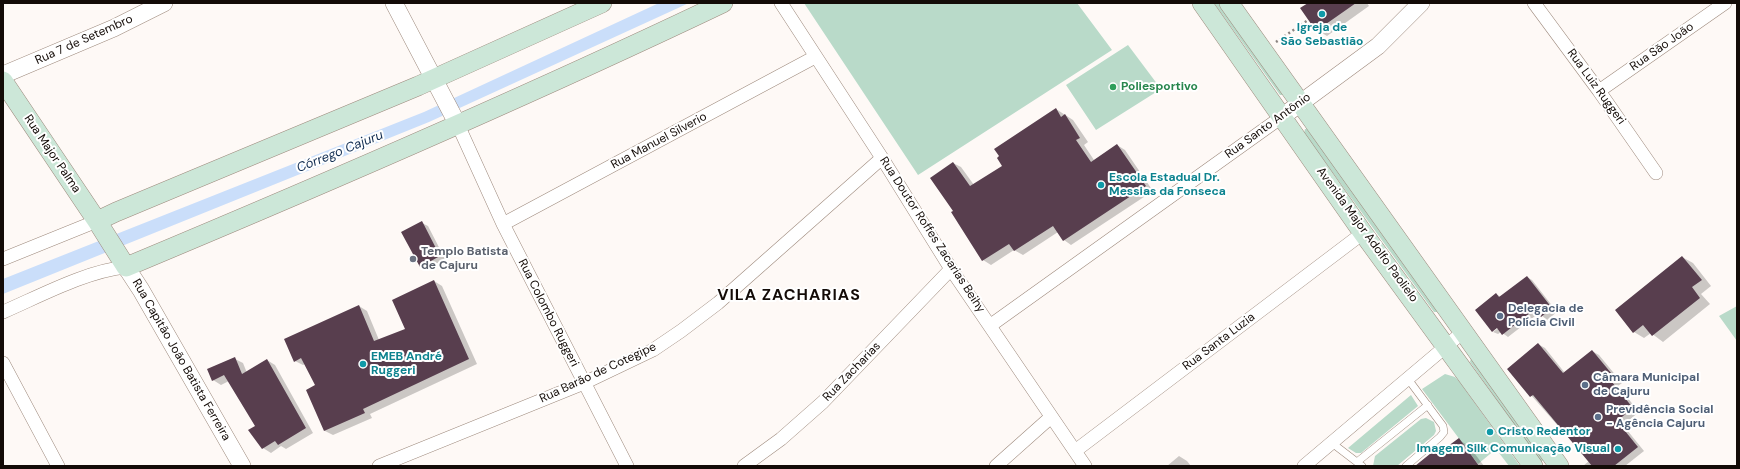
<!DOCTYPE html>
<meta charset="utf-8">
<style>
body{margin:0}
#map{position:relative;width:1740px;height:469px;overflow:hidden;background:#fef9f6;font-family:"DM Sans",sans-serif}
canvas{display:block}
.frame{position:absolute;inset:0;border:4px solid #130b07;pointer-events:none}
</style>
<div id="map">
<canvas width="1740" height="469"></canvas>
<div class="frame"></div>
</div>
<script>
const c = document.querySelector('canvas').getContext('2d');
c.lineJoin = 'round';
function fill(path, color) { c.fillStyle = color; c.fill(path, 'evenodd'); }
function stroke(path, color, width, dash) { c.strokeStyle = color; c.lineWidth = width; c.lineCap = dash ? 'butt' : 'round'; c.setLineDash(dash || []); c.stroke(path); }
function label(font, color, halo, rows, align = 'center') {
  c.font = font + ' "DM Sans",sans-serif'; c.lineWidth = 4; c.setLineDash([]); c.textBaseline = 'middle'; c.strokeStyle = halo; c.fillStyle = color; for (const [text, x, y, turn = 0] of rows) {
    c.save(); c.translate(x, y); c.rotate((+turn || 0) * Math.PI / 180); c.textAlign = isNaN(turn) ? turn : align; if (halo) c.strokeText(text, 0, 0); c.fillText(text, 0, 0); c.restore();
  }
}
const green = new Path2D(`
 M804,3H1077L1112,50L918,175Z
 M1214,3H1221L1284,94L1283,95H1280Z
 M1128,45L1161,89L1096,130L1066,85Z
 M1305,129H1307L1439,311L1438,312H1434L1304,133Z
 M1737,306V341L1719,316Z
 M1471,358L1545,459L1541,462L1470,362Z
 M1445,374L1455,377L1459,381L1520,466H1509L1496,449L1478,464L1422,389Z
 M1411,395L1418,406L1361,453H1356L1348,448Z
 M1426,418L1434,422L1436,431L1434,435L1397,466H1373L1375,456L1421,419Z`);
const water = new Path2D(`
 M659,3H689L429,122L3,294V279L424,112Z`);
const shadow = new Path2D(`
 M1310,3H1367L1369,6L1327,36L1317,30Z
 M1056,109L1073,120L1088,142L1084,145L1094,160L1117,145L1125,150L1153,191L1071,245L1064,240L1058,232L1023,255L1014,250L991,265L983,260L954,211L953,163L961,167L974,185L1003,166Z
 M422,223L428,226L445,259L426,269L420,266Z
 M1682,257L1693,263L1711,286L1701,294L1710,304L1663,342L1651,333L1644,338L1634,332L1616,310Z
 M1527,277L1532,280L1557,312L1547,320L1539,313L1508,337L1501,332L1498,334L1493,332L1501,326L1496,294L1501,297Z
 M434,281L442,286L477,364L370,414L372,418L333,435L325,431L307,390L316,386L305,364L303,365L295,361L359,306L367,311L379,340L406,330Z
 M1538,344L1545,348L1565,373L1592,351L1599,355L1622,383L1618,386L1639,412L1623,425L1644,451L1625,466H1583L1589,461L1508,369Z
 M235,359L243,363L247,373L267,360L275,365L313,433L286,449L281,446L271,453L263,448L256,427L229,381L221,385L213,380Z
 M1459,440L1469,446L1484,466H1424L1441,447L1446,449Z
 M1179,456L1187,461L1191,466H1167Z`);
const building = new Path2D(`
 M1308,3H1356L1316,31L1300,8Z
 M1056,108L1061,117L1065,114L1080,138L1076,140L1091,162L1117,144L1146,186L1063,241L1053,226L1014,251L1009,244L982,261L951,212L953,211L930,178L953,162L970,186L1002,166L997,158L999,156L994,149Z
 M422,221L440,256L420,267L401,232Z
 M1682,256L1702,280L1692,287L1700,298L1652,336L1643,325L1633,333L1615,310Z
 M1527,276L1552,308L1541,317L1535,309L1502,335L1497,328L1492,332L1475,310L1496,293L1499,297Z
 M434,280L469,359L363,409L365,413L324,431L306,390L315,385L301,358L294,362L284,339L359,305L374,341L405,329L392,300Z
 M1538,343L1563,373L1592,350L1616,379L1612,382L1633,408L1617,421L1638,447L1614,466H1592L1533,395L1530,397L1507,369Z
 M235,357L242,374L267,359L306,428L278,445L275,441L262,449L248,430L255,426L224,375L212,381L207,369Z
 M1459,438L1479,466H1415L1441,445L1444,449Z`);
const path = new Path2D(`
 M1276,42L1308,20`);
const service = new Path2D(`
 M1332,443L1362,466
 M1357,462L1428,405
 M1406,466L1440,437L1444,432L1443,426L1408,379`);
const minor = new Path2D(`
 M781,3L882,158L951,269L1085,466
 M1534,3L1599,91L1656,173
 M1599,91L1725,3
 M458,125L503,224L627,466
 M503,224L815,57
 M3,259L97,221
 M3,312C40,296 86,271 126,267
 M991,325L1283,116
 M3,363L58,466
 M1075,451L1363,233
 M379,466L584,383L653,350L681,331L718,303L882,158
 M744,466L781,439L823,402L951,269
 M996,466L1051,417
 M1304,466L1463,332`);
const tertiary = new Path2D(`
 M394,3L458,125
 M3,75L114,28L164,3
 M1283,116L1378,46L1421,3
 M126,267L141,290L242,466`);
const secondary = new Path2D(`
 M1202,3L1363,233L1533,466
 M1229,3L1559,466
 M3,81L97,221L126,267C327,183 526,97 723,3
 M97,221L116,212L418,86L602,3`);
const markers = [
 [1322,14,4,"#0f9aa8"],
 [1113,87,4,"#2e9e5b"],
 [1101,185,4,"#0f9aa8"],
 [413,259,4,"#6b7280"],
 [1500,316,4,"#5c6f8a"],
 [363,364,4,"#0f9aa8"],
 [1585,385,4,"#5c6f8a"],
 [1598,417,4,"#5c6f8a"],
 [1490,432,4,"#0f9aa8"],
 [1618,449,4,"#0f9aa8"]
];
const cultureNames = [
 ["Igreja de",1322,28,"center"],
 ["São Sebastião",1322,42,"center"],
 ["Escola Estadual Dr.",1109,178],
 ["Messias da Fonseca",1109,192],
 ["EMEB André",371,357],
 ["Ruggeri",371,371],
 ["Cristo Redentor",1498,432],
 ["Imagem Silk Comunicação Visual",1610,449,"right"]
];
const streetNames = [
 ["Rua 7 de Setembro",84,40,-24],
 ["Rua São João",1662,47,-35],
 ["Rua Luiz Ruggeri",1596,87,54],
 ["Rua Santo Antônio",1268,126,-36],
 ["Rua Manuel Silverio",659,141,-28],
 ["Rua Major Palma",52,154,56],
 ["Rua Doutor Roffes Zacarias Beihy",932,235,57],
 ["Avenida Major Adolfo Paolielo",1367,235,54],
 ["Rua Colombo Ruggeri",548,313,63],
 ["Rua Santa Luzia",1219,342,-37],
 ["Rua Capitão João Batista Ferreira",181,360,60],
 ["Rua Zacharias",852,372,-46],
 ["Rua Barão de Cotegipe",598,373,-25]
];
const leisureNames = [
 ["Poliesportivo",1121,87]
];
const worshipNames = [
 ["Templo Batista",421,252],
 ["de Cajuru",421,266]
];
const serviceNames = [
 ["Delegacia de",1508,309],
 ["Polícia Civil",1508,323],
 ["Câmara Municipal",1593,378],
 ["de Cajuru",1593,392],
 ["Previdência Social",1606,410],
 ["- Agência Cajuru",1606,424]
];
const waterNames = [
 ["Córrego Cajuru",340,152,-22]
];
const districtNames = [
 ["VILA ZACHARIAS",789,296]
];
fill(green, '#b9dac9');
fill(water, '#cadefa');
fill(shadow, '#0003');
fill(building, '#583e4e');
stroke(service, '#9d897c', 8);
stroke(minor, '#9d897c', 14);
stroke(tertiary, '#9d897c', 18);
stroke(secondary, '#9d897c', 20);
stroke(path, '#8a8380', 2.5, [2, 3]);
stroke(service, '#fff', 7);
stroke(minor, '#fff', 13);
stroke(tertiary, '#fff', 17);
stroke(secondary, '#cce7d8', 19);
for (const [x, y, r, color] of markers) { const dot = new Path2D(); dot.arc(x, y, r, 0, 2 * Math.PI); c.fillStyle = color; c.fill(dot); stroke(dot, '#fff', 1.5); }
label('bold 12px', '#0d838f', '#fff', cultureNames, 'left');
label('12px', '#130b07', '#fff', streetNames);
label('bold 12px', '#27864d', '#fff', leisureNames, 'left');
label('bold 12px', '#5b616d', '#fff', worshipNames, 'left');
label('bold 12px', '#4e5e75', '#fff', serviceNames, 'left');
label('italic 13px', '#122d51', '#fff', waterNames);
c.letterSpacing = '1px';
label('bold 16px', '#130b07', '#fff', districtNames);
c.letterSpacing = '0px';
</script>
